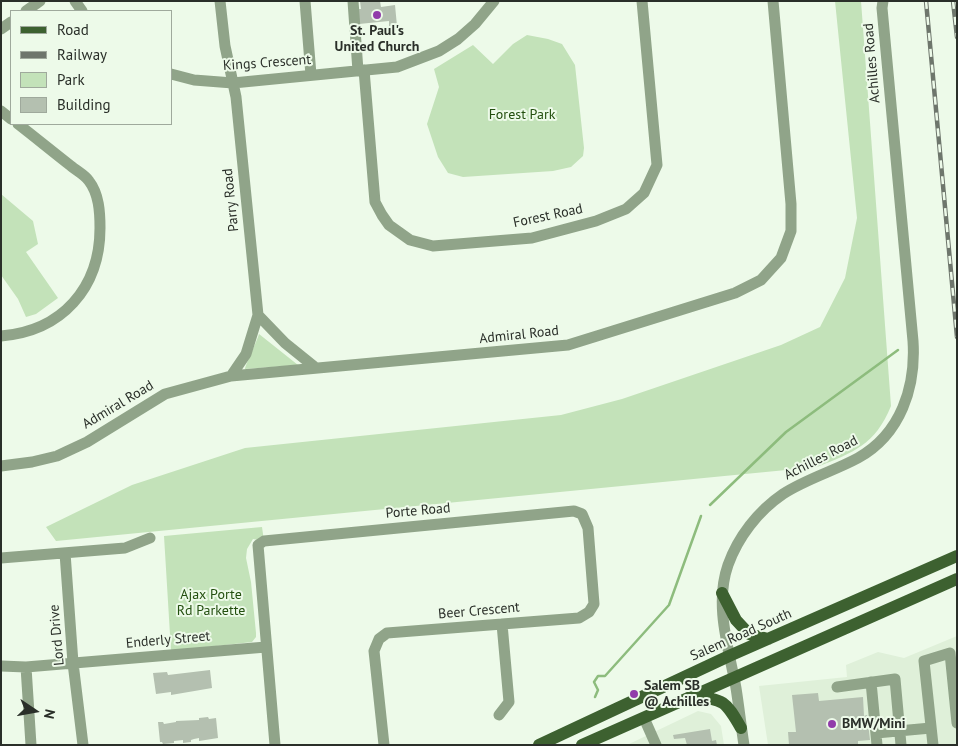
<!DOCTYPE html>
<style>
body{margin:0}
#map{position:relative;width:958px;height:746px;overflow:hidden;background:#edfae9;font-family:"PT Sans",sans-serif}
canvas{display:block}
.frame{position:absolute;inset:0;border:2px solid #2a2f29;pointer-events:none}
.legend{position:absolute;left:10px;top:10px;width:162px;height:115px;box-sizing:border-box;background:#edfae9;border:1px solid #9fa99c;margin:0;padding:6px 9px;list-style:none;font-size:15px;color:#2a2f29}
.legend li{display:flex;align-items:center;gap:10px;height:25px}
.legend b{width:25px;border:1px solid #9fa99c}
.north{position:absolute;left:10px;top:686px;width:50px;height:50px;-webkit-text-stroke:4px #edfae9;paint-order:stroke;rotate:102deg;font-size:14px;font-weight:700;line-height:20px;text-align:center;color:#2a2f29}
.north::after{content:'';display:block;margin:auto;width:18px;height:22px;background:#2a2f29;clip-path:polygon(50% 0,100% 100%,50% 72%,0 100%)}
</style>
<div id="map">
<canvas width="958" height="746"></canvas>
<div class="frame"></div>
<ul class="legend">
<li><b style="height:6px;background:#3d6130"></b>Road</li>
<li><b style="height:6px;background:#6e766c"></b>Railway</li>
<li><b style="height:14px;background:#c3e2b9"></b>Park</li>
<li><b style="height:14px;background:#b4c0b0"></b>Building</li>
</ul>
<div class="north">N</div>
</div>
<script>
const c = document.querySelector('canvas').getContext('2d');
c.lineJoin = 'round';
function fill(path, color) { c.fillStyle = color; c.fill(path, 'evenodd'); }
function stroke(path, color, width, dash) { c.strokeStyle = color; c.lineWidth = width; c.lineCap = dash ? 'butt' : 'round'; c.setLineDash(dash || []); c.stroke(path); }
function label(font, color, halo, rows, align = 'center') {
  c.font = font + ' "PT Sans",sans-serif'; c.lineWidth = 4; c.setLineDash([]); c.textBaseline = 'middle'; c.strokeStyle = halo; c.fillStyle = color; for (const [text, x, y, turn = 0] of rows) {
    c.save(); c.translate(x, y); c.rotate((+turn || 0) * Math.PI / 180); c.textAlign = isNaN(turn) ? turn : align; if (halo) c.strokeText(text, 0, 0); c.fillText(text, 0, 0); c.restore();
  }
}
const built = new Path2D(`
 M957,636V745H768L759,686L847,677L846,665L878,652L904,658Z
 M698,711L711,714L721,726L724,745H627Z`);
const green = new Path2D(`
 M835,1H861L891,406C875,445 854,452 817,467L56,541L46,527L132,485L245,448L561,415L622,399L781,345L820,327L845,278L857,218Z
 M527,35L548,39L562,44L575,65L584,148L583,156L571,167L553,171L463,177L448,173L438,157L427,124L439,87L434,69L473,45L493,64L513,44Z
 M1,194L33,221L38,244L26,252L58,298L36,314L26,317L18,299L1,275Z
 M259,334L298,365L245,369C245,366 257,341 259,334Z
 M262,527L264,541L253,539L247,549L246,558L251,582L256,633V637L252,642L171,651L164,536Z`);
const stream = new Path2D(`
 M710,505L786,432L898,350
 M595,697L598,690L594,682L598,676H605L669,605L701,516`);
const building = new Path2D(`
 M360,1H380L381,7L395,5L397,26H389V21L359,24L358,9H361Z
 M210,670L212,688L171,695V692L156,694L153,673L167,672L168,675Z
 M818,693L819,701L863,697L864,716L867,715L870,740L858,741V745H789L788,732H796L792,695Z
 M208,717L209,719L216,718L218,738L199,741V738L194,739L191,740V742L183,743V740L174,741V743L163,744L162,742H160L158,722H163L164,724L176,722V721L199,720V718Z
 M710,729L712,741L716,740L717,745H687L685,738L674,739L673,735Z`);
const minor = new Path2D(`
 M75,1L82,11
 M220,1L225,46L236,97L258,315L246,354L231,376
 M305,1L311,75
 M353,1L358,71
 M26,11L40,1
 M1,29L11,22
 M364,70L375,202L382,215L389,225L410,240L433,246L532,238L596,221L626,209L644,193L657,165L642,1
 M171,74L194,80L233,83L397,67L439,51L458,39L475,24L494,1
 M1,111L11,119
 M258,315L285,343L316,368
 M1,336C62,331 100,288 100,228C100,212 99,194 89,181C85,175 77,171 71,166C53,152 36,138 18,124
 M1,466L32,462L57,456L87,442L165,394L231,376L568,345L735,293L761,280L781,258L791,231V204L773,1
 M65,553L73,663L83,745
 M1,558L125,548L150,538
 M1,666L26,667L266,647
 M26,667L31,745
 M871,682L877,745
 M837,687L895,679L901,745
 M499,715L509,702L502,624
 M644,718L656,745
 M876,733L931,728
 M275,745L258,545L264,541L574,511L582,514L588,528L594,604L589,612L579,618L387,633L379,639L374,651L384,745
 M744,745C741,726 739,707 736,688C729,649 714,605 728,565C738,537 758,511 783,494C806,479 834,471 858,458C901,434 916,387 913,341L882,8L883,1
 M933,745L924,661L950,653L957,723`);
const major = new Path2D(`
 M722,593L736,620L749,634L768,639
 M693,696C724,700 725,700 741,728
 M539,745L729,656L957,556
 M582,745L957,579`);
const rail = new Path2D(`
 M926,1L957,337
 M953,1L957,37`);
const markers = [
 [377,15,5,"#913caa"],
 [634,694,5,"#913caa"],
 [832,724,5,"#913caa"]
];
const poiNames = [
 ["St. Paul's",377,31,"center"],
 ["United Church",377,47,"center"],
 ["Salem SB",644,686],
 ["@ Achilles",644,702],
 ["BMW/Mini",842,724]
];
const streetNames = [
 ["Kings Crescent",267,63,-4],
 ["Achilles Road",872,63,-95],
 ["Parry Road",231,200,-96],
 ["Forest Road",548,216,-12],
 ["Admiral Road",519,335,-6],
 ["Admiral Road",118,405,-31],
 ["Achilles Road",821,458,-27],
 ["Porte Road",418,511,-5],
 ["Beer Crescent",479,611,-5],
 ["Lord Drive",57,635,-95],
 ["Salem Road South",741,635,-24],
 ["Enderly Street",168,640,-5]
];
const parkNames = [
 ["Forest Park",522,115],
 ["Ajax Porte",211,595],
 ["Rd Parkette",211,611]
];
fill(built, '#dff0d9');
fill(green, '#c3e2b9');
stroke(stream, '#8dbc7d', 2.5);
fill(building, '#b4c0b0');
stroke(minor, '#90a489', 11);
stroke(major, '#3d6130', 12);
stroke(rail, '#6e766c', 4.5);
stroke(rail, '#edfae9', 2.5, [8]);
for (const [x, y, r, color] of markers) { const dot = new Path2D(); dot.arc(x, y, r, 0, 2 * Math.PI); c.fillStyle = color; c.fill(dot); stroke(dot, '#edfae9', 2); }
label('bold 14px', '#2a2f29', '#edfae9', poiNames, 'left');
label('14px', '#2a2f29', '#edfae9', streetNames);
label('14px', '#234f0f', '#edfae9', parkNames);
</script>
